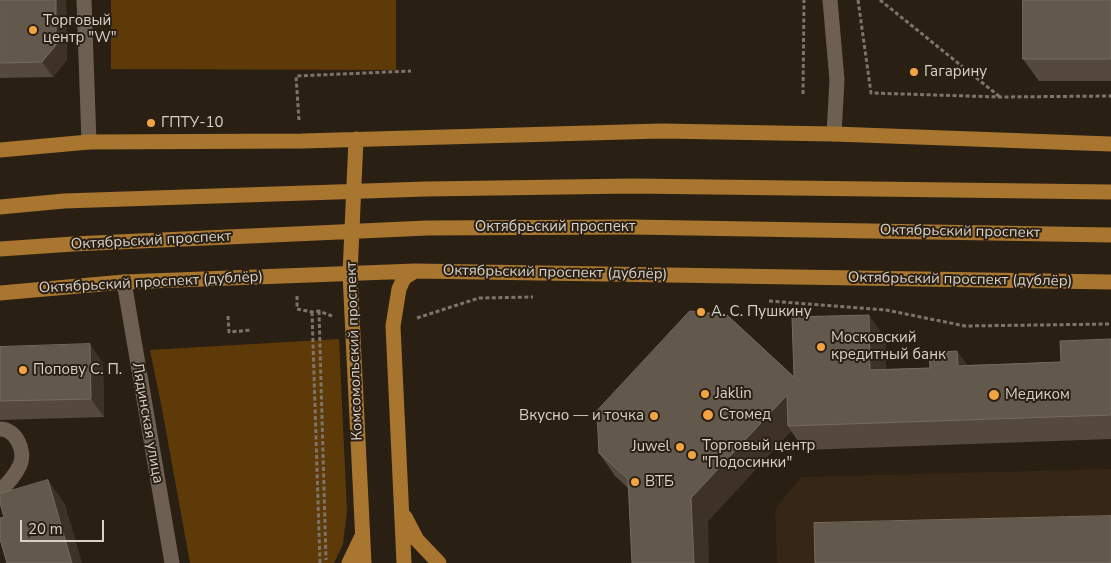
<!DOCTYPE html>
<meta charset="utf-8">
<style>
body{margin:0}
#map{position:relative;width:1111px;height:563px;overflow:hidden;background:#2a1f13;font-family:"Nunito Sans",sans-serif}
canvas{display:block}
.scale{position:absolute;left:20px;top:520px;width:84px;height:22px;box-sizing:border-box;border:2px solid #d8d1c9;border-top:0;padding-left:6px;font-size:15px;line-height:18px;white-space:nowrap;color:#d8d1c9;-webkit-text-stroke:4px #2a1f13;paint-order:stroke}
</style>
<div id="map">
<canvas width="1111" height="563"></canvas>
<div class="scale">20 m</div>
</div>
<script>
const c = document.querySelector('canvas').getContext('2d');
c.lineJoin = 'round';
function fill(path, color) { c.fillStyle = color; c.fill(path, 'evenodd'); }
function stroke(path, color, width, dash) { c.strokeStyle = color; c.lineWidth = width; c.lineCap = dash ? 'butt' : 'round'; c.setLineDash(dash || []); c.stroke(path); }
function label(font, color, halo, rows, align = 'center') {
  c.font = font + ' "Nunito Sans",sans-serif'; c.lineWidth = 4; c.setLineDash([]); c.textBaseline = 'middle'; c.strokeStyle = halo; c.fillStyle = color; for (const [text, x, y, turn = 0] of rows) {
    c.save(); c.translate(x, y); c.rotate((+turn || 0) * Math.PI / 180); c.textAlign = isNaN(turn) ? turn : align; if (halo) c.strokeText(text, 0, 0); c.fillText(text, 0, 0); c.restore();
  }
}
const built = new Path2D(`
 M1111,469V563H777L775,509L801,477Z`);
const green = new Path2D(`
 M111,0H396V70L111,69Z
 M339,339L347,511L343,544L334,563H190L162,409L150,350Z`);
const path = new Path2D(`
 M858,0L871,93L1000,97L1111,96
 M880,0L1000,97
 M803,94L804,0
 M299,120L296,76L411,71
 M297,296V309L312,312L319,311L332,316
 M769,301L886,310L965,326L1111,324
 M319,311L326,560
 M312,312L320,563
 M228,316L229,332L252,330
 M417,318L479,298L533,297`);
const minor = new Path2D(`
 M84,0L89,142
 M830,0L837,80L834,134
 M124,282L172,563
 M0,429C16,429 26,451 20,465C16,474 7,485 0,490`);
const major = new Path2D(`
 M356,139L350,274L364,563
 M0,150L89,142L302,141L661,131L834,134L1111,144
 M0,207L64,201L426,189L632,186L1111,192
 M0,249L73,244L427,228L631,227L1111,235
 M0,293L124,282L415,271L1111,282
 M405,517L417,540L439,563
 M349,563L361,538
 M404,563L393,326L399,289L404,278L415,271`);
const wall = new Path2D(`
 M0,0H66L67,60L53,77L0,78Z
 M1111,0V81H1039L1023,59Z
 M885,338L886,369L930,368L957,351L967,365L1061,362L1111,339V439L804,450L791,431L708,521L628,488L615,476L599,453L794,377Z
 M0,347L103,363L104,417L0,420Z`);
const shadedWall = new Path2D(`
 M56,0H66L67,60L53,77L42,62Z
 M869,315L885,338L887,394L870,370Z
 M90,344L103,363L104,417L91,399Z
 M957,351L974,375L958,366Z
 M787,395L788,426L791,431L708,521L709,563H694L691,498Z
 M48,480L65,504L82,563H72Z`);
const building = new Path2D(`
 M0,0H56V45L42,62L0,63Z
 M1023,0H1111V59H1023Z
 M690,311L727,315L794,377L792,317L869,315L870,370L930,368L929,353L957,351L958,366L1061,362L1060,341L1111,339V415L788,426L787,395L691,498L694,563H632L628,479L599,453L597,411Z
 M90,344L91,399L0,401V347Z
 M48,480L72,563H7L0,539V518L4,517L0,503V494Z
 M1111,516V563H815L814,523Z`);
const markers = [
 [33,30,5,"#f3a442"],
 [914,72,5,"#f3a442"],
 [151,123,5,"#f3a442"],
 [701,312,5,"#f3a442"],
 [821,347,5,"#f3a442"],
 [23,370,5,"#f3a442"],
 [705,394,5,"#f3a442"],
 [994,395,6,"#f3a442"],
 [708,415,6,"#f3a442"],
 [654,416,5,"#f3a442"],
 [680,447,5,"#f3a442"],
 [692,455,5,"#f3a442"],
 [635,482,5,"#f3a442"]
];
const poiNames = [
 ["Торговый",43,21],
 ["центр \"W\"",43,38],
 ["Гагарину",924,72],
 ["ГПТУ-10",161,123],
 ["А. С. Пушкину",711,312],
 ["Московский",831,338],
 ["кредитный банк",831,355],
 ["Попову С. П.",33,370],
 ["Jaklin",715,394],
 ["Медиком",1005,395],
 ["Стомед",719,415],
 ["Вкусно — и точка",644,416,"right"],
 ["Торговый центр",702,446],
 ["\"Подосинки\"",702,463],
 ["Juwel",670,447,"right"],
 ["ВТБ",645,482]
];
const streetNames = [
 ["Октябрьский проспект",555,227],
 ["Октябрьский проспект",960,232,1],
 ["Октябрьский проспект",151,241,-3],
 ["Октябрьский проспект (дублёр)",555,273,1],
 ["Октябрьский проспект (дублёр)",960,280,1],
 ["Октябрьский проспект (дублёр)",151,283,-3],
 ["Комсомольский проспект",355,351,-92],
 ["Лядинская улица",147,423,80]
];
fill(built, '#362615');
fill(green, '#5e3a08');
stroke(path, '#7d746a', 3, [4, 2.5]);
stroke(minor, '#6d6053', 15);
stroke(major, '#a8762e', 15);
fill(wall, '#55493d');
fill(shadedWall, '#3e3226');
fill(building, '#63584c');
stroke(building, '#756b5f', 1);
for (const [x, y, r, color] of markers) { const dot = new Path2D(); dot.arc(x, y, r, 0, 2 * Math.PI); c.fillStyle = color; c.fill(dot); stroke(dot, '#2a1f13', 2); }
label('15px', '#d8d1c9', '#2a1f13', poiNames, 'left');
label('15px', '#d8d1c9', '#2a1f13', streetNames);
</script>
